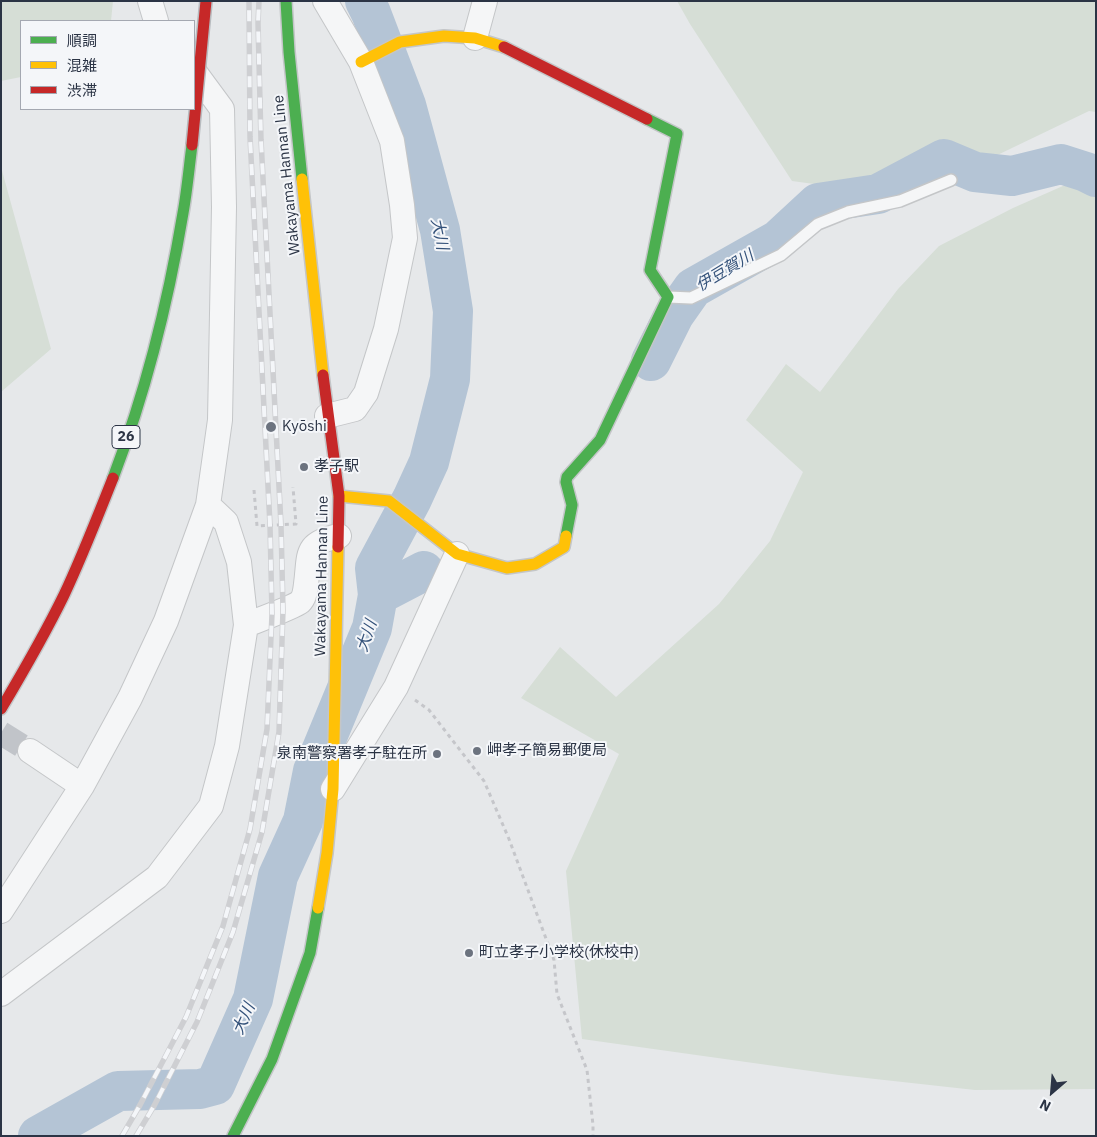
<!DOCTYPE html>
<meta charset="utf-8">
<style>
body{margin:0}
#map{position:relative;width:1097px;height:1137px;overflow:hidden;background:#e6e8ea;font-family:"IBM Plex Sans","Noto Sans JP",sans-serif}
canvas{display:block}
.frame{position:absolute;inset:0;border:2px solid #2b3445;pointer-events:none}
.legend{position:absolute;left:20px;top:20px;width:175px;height:90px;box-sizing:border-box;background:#f4f6f9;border:1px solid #a4a8b1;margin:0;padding:6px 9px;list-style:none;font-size:15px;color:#2b3445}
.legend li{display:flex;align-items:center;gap:10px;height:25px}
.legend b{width:25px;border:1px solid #a4a8b1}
.north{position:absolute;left:1027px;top:1067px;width:50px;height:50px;-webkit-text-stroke:4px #f4f6f9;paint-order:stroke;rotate:207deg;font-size:14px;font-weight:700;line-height:20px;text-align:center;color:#2b3445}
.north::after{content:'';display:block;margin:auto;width:18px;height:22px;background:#2b3445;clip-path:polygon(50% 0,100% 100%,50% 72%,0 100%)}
</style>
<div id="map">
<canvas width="1097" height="1137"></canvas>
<div class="frame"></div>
<ul class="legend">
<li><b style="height:6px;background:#4caf50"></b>順調</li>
<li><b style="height:6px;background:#ffc107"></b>混雑</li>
<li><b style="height:6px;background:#c62828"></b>渋滞</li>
</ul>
<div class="north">N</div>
</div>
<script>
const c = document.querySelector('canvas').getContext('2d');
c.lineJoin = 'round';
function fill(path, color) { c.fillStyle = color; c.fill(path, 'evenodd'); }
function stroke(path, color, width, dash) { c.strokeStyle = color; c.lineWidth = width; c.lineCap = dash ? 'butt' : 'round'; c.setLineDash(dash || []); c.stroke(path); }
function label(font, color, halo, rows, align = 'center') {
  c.font = font + ' "IBM Plex Sans","Noto Sans JP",sans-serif'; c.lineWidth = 4; c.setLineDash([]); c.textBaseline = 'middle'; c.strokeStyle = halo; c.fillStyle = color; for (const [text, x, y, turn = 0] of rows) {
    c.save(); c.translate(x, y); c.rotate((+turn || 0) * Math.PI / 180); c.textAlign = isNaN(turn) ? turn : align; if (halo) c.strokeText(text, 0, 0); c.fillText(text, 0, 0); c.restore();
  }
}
const green = new Path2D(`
 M1,1H113L111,21H21V77L1,81Z
 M677,1H1096V112L1089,111L910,197L792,181L690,24Z
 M1,167L51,349L1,392Z
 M1081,178L1096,180V1089L975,1090L839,1075L582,1039L566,871L619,754L521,698L560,647L616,697L719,604L770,541L803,472L746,420L786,364L820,392L898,289L939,246L1013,208Z`);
const river = new Path2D(`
 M651,361L674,315L693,288L778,240L818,203L878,194L944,159L975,172L1012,176L1061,164L1086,172L1096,177
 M378,595L424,571
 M38,1136L118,1091L200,1089L215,1085L253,999L278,876L303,821L313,771L372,628L378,595L375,568L412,499L429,462L450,379L453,311L440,230L406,105L371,13L365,1`);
const streetTunnel = new Path2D(`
 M1,733L30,751`);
const path = new Path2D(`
 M254,490L257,526L296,524L293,487
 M415,700L429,710L484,781L509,839L554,960L557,994L587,1070L593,1125V1136`);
const lane = new Path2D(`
 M668,297L691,298L781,255L818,224L848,212L900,201L951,180`);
const street = new Path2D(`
 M150,1L156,21
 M325,1L361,62L392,141L402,205L405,238L386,329L366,393L355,409L327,416
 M475,38L485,1
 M246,625C256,621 294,607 300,602C305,597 305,591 306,584C310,554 304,543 339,536
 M30,751L82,786
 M333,789L396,687L457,554
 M1,911L82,786L130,698L166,621L208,505L220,420L224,207L222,109L194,71
 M1,994L157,877L211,806L227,746L246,625L239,562L226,522L208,505`);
const fast = new Path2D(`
 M286,1L289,52L302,179
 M113,478C145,394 168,303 183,213C187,191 189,168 192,145
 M566,536L572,505L566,482L567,477L600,440L668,297L650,270L677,134L647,119
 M233,1136L272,1059L310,953L318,908`);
const slow = new Path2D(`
 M361,62L400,42L444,36L475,38L504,47
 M302,179L323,375
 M339,496L389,501L457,554L507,568L535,564L564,547L566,536
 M318,908L327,853L333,789L338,547`);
const jam = new Path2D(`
 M504,47L647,119
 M323,375L339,496L338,547
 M1,709C23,672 45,634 64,595C82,557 97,518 113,478`);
const rail = new Path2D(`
 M122,1136L140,1105L186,1017L223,926L250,829L267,729L272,614L270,525L250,137L249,1
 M136,1136L154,1106L197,1022L233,932L262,832L279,732L283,610L281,525L261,140L258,23L259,1`);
const jamBridge = new Path2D(`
 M192,145L206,1`);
const markers = [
 [271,427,6,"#6c737f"],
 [304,467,5,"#6c737f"],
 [477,751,5,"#6c737f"],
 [437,754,5,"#6c737f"],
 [469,953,5,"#6c737f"]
];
const shields = [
 [126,437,28]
];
const shieldNames = [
 ["26",126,437]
];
const streetNames = [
 ["Wakayama Hannan Line",287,175,-96],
 ["Wakayama Hannan Line",322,576,-89]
];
const poiNames = [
 ["Kyōshi",282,427],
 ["孝子駅",314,467],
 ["岬孝子簡易郵便局",487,751],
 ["泉南警察署孝子駐在所",427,754,"right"],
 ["町立孝子小学校(休校中)",479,953]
];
const waterNames = [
 ["大川",439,234,78],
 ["伊豆賀川",725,271,-31],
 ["大川",367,636,-71],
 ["大川",244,1019,-66]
];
fill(green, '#d6ded6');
stroke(river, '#b4c4d5', 40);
stroke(streetTunnel, '#c1c4c9', 24, [24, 12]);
stroke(lane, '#c4c6c8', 14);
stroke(street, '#c4c6c8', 26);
stroke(fast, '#c4c6c8', 14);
stroke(slow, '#c4c6c8', 14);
stroke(jam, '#c4c6c8', 14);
stroke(path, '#c5c6ca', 3, [4, 4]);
stroke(lane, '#f5f6f7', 11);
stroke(street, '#f5f6f7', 24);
stroke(fast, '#4caf50', 11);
stroke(slow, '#ffc107', 11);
stroke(jam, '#c62828', 11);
stroke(rail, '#cecfd2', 5.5);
stroke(rail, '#f4f6f9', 4, [11]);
stroke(jamBridge, '#b8bbbf', 14, []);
stroke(jamBridge, '#c62828', 11);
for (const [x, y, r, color] of markers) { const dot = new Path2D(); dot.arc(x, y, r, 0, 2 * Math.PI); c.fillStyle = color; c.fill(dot); stroke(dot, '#f4f6f9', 2); }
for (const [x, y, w] of shields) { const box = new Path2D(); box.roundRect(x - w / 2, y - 11.5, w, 23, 4); c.fillStyle = '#f4f6f9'; c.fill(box); stroke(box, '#2b3445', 1); }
label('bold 14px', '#2b3445', null, shieldNames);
label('15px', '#2b3445', '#f4f6f9', streetNames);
label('15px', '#2b3445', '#f4f6f9', poiNames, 'left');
label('italic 16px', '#34527a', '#f4f6f9', waterNames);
</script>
